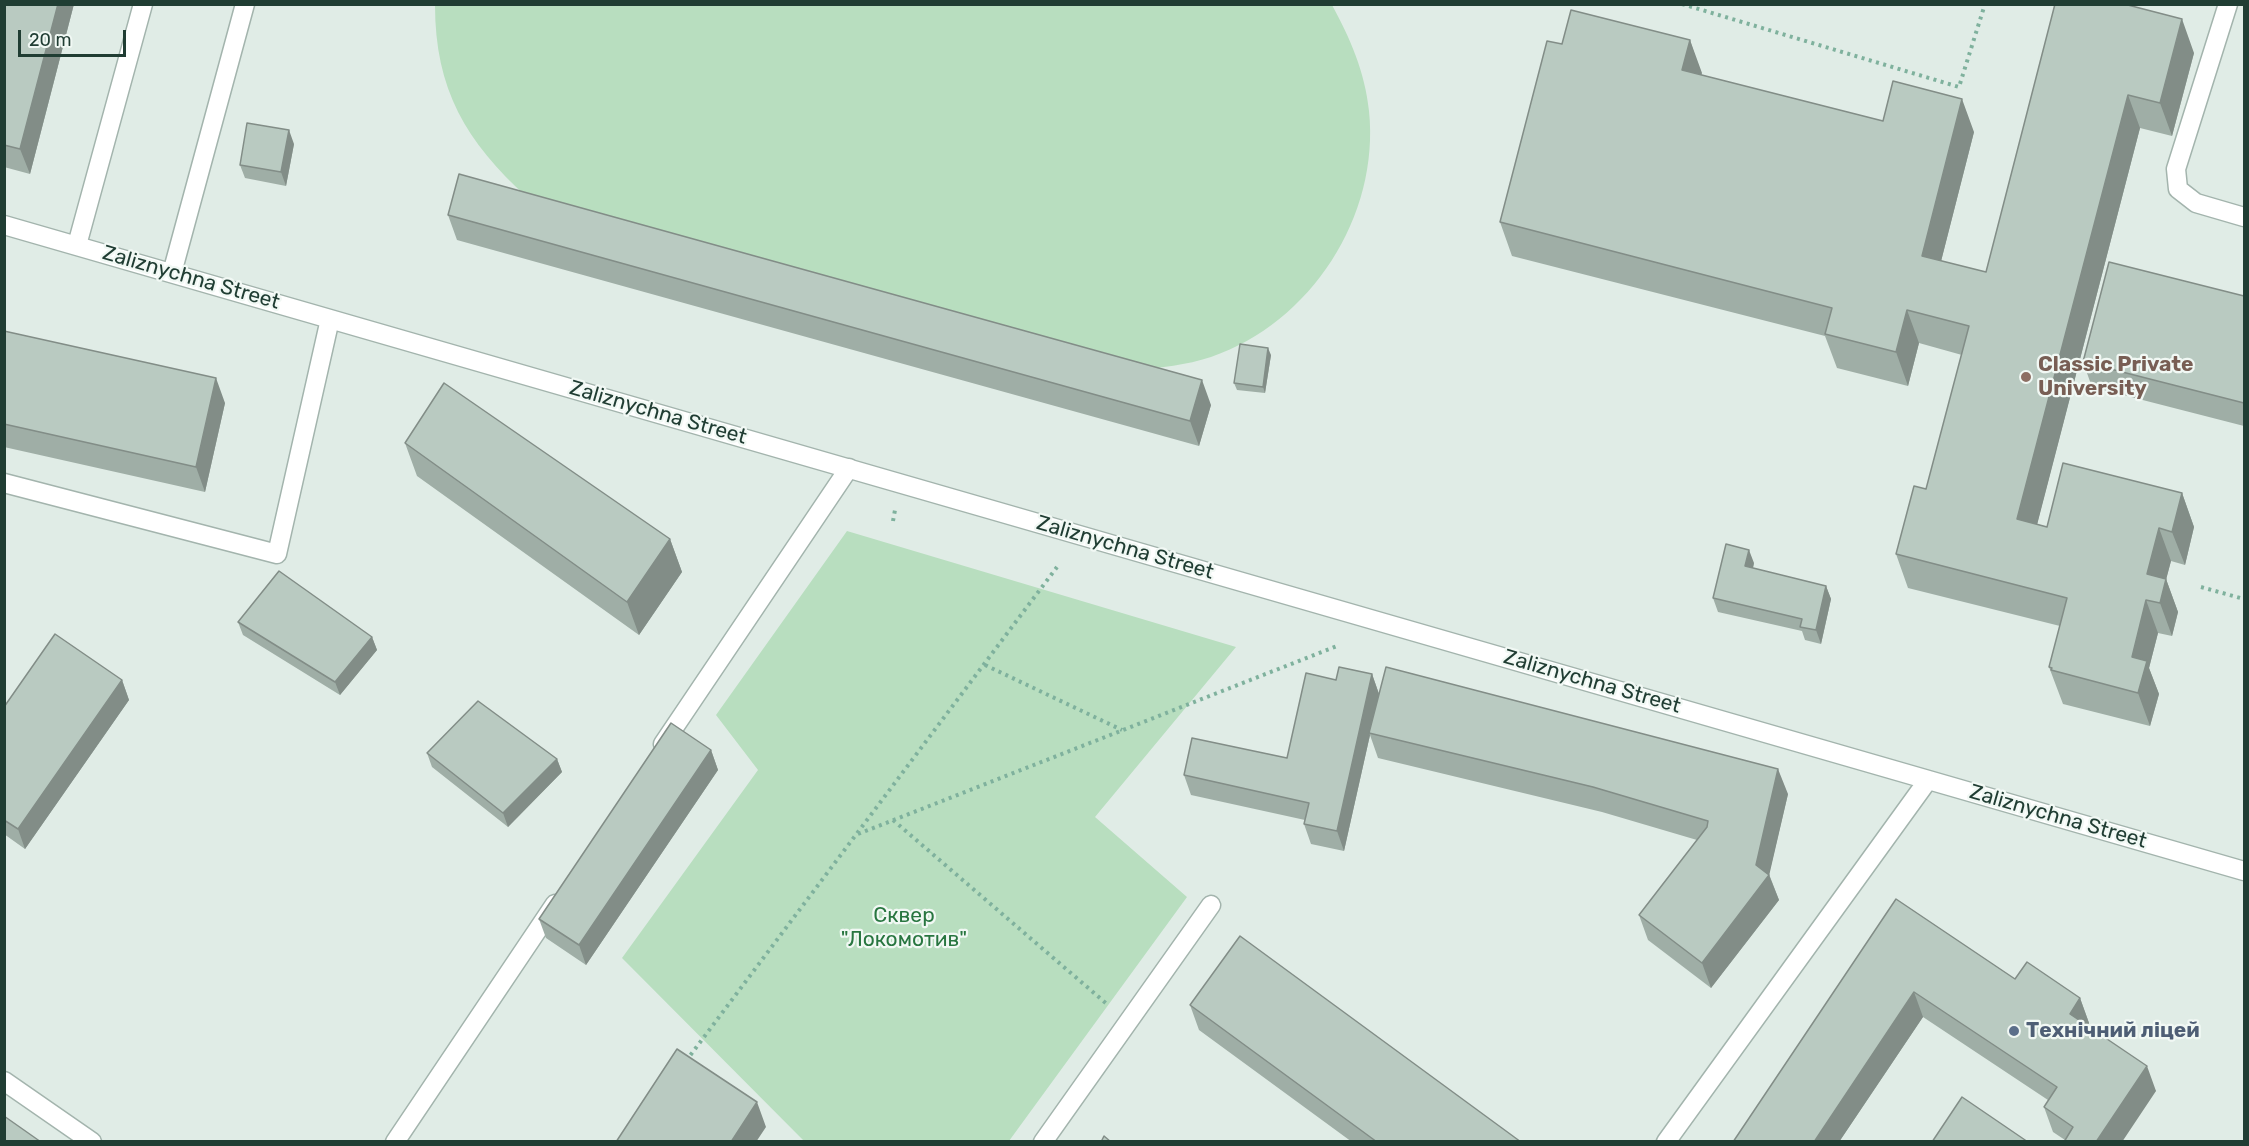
<!DOCTYPE html>
<meta charset="utf-8">
<style>
body{margin:0}
#map{position:relative;width:2249px;height:1146px;overflow:hidden;background:#e0ece6;font-family:Rubik,sans-serif}
canvas{display:block}
.frame{position:absolute;inset:0;border:6px solid #203d33;pointer-events:none}
.scale{position:absolute;left:18px;top:30px;width:108px;height:27px;box-sizing:border-box;border:3px solid #203d33;border-top:0;padding-left:8px;font-size:18px;line-height:21px;white-space:nowrap;color:#203d33;-webkit-text-stroke:4px #f1f8f4;paint-order:stroke}
</style>
<div id="map">
<canvas width="2249" height="1146"></canvas>
<div class="frame"></div>
<div class="scale">20 m</div>
</div>
<script>
const c = document.querySelector('canvas').getContext('2d');
c.lineJoin = 'round';
function fill(path, color) { c.fillStyle = color; c.fill(path, 'evenodd'); }
function stroke(path, color, width, dash) { c.strokeStyle = color; c.lineWidth = width; c.lineCap = dash ? 'butt' : 'round'; c.setLineDash(dash || []); c.stroke(path); }
function label(font, color, halo, rows, align = 'center') {
  c.font = font + ' Rubik,sans-serif'; c.lineWidth = 4.5; c.setLineDash([]); c.textBaseline = 'middle'; c.strokeStyle = halo; c.fillStyle = color; for (const [text, x, y, turn = 0] of rows) {
    c.save(); c.translate(x, y); c.rotate((+turn || 0) * Math.PI / 180); c.textAlign = isNaN(turn) ? turn : align; if (halo) c.strokeText(text, 0, 0); c.fillText(text, 0, 0); c.restore();
  }
}
const green = new Path2D(`
 M435,5H1332C1350,38 1365,72 1369,111C1380,216 1311,323 1211,357C1186,365 1161,368 1135,370L527,197C466,142 435,89 435,5Z
 M847,531L1236,647L1095,817L1187,897L1009,1141H804L622,958L758,770L716,715Z`);
const path = new Path2D(`
 M1682,4L1959,87L1985,4
 M893,521L895,510
 M2201,587L2244,599
 M985,665L1122,730
 M893,820L1108,1005
 M858,834L1337,646
 M686,1061L1057,567`);
const minor = new Path2D(`
 M2228,4L2176,169L2178,189L2196,203L2244,217
 M4,225L2244,871
 M77,245L143,4
 M172,273L245,4
 M4,483L277,554L330,319
 M663,744L849,468
 M4,1081L92,1142
 M395,1142L555,904
 M1043,1142L1211,905
 M1666,1142L1928,780`);
const wall = new Path2D(`
 M4,4H74L30,174L4,167Z
 M2055,4L2194,53L2172,136L2140,128L2037,524L2047,527L2182,493L2194,527L2185,565L2171,561L2166,579L2178,612L2172,636L2158,633L2149,668L2159,694L2150,726L2063,704L2049,667L2060,626L1908,588L1896,554L1926,489L1962,355L1919,343L1908,386L1837,368L1825,336L1512,256L1500,222L1562,44L1690,40L1701,75L1883,121L1974,132L1941,261L1986,272Z
 M294,144L286,186L245,178L240,165Z
 M448,215L1211,405L1199,446L457,240Z
 M2244,296V426L2092,387L2083,362Z
 M4,331L225,403L205,492L4,447Z
 M1271,355L1265,393L1237,390L1234,383Z
 M405,443L670,539L682,572L639,635L417,476Z
 M1754,563L1753,568L1826,586L1831,599L1821,644L1805,640L1802,631L1718,612L1713,598Z
 M238,622L372,637L377,650L340,695L243,635Z
 M1372,674L1379,694L1788,794L1769,874L1779,900L1711,988L1648,940L1639,915L1697,840L1602,812L1378,758L1370,735L1344,851L1311,844L1304,824L1305,820L1191,795L1184,775L1287,758L1336,680Z
 M122,680L129,700L25,849L4,834V707Z
 M711,750L718,770L586,965L546,938L539,919Z
 M427,753L557,759L562,772L508,827L432,767Z
 M1896,899L2015,979L2080,998L2089,1023L2087,1026L2156,1091L2065,1140L2053,1132L2044,1107L2048,1100L1923,1017L1839,1142H1733Z
 M1190,1005L1521,1142H1352L1199,1030Z`);
const shadedWall = new Path2D(`
 M58,4H74L30,174L20,149Z
 M2182,19L2194,53L2172,136L2160,103Z
 M1690,40L1702,73L1694,103L1682,70Z
 M2128,95L2140,128L2030,552L2017,519Z
 M1962,99L1974,132L1934,289L1922,256Z
 M289,130L294,144L286,186L281,172Z
 M1907,310L1919,343L1908,386L1896,352Z
 M1268,348L1271,355L1265,393L1263,387Z
 M216,378L225,403L205,492L196,467Z
 M1202,380L1211,405L1199,446L1190,421Z
 M2182,493L2194,527L2185,565L2172,532Z
 M2159,528L2171,561L2166,580V579L2178,612L2172,636L2160,603L2147,574Z
 M670,539L682,572L639,635L627,602Z
 M1749,550L1754,563L1750,580L1745,566Z
 M1826,586L1831,599L1821,644L1816,630Z
 M2146,600L2158,633L2149,668L2159,694L2150,726L2138,693L2132,657Z
 M372,637L377,650L340,695L335,682Z
 M1372,674L1379,694L1369,733L1370,735L1344,851L1337,831Z
 M122,680L129,700L25,849L18,829Z
 M711,750L718,770L586,965L579,945Z
 M557,759L562,772L508,827L503,813Z
 M1778,769L1788,794L1769,876V875L1779,900L1711,988L1702,963L1756,865Z
 M1914,992L1923,1017L1839,1142H1814Z
 M2080,998L2089,1023L2079,1039L2070,1014Z
 M2147,1066L2156,1091L2122,1142H2096Z
 M757,1102L766,1127L756,1142H731Z`);
const building = new Path2D(`
 M4,4H58L20,149L4,145Z
 M2055,4H2124L2182,19L2160,103L2128,95L2017,519L2047,527L2063,463L2182,493L2172,532L2159,528L2147,574L2166,579L2160,603L2146,600L2132,657L2147,661L2138,693L2051,670L2052,668L2049,667L2067,598L1896,554L1914,486L1926,489L1969,326L1907,310L1896,352L1825,334L1832,308L1500,222L1547,41L1562,44L1571,10L1690,40L1682,70L1883,121L1893,81L1962,99L1922,256L1986,272Z
 M247,123L289,130L281,172L240,165Z
 M459,174L1202,380L1190,421L448,215Z
 M2109,262L2244,296V403L2083,362Z
 M4,331L216,378L196,467L4,424Z
 M1240,344L1268,348L1263,387L1234,383Z
 M444,383L670,539L627,602L405,443Z
 M1726,544L1749,550L1745,566L1826,586L1816,630L1800,627L1802,619L1713,598Z
 M279,571L372,637L335,682L238,622Z
 M55,634L122,680L18,829L4,820V707Z
 M1339,667L1372,674L1337,831L1304,824L1309,803L1184,775L1192,738L1287,758L1306,673L1336,680Z
 M1386,667L1778,769L1756,865L1769,875L1702,963L1639,915L1707,827L1708,821L1593,787L1369,733Z
 M478,701L557,759L503,813L427,753Z
 M671,723L711,750L579,945L539,919Z
 M1896,899L2015,979L2027,962L2080,998L2070,1014L2147,1066L2096,1142H2064L2073,1127L2044,1107L2057,1087L1914,992L1814,1142H1733Z
 M1240,936L1521,1142H1377L1190,1005Z
 M677,1049L757,1102L731,1142H616Z
 M1962,1097L2028,1142H1932Z
 M4,1116L41,1142H4Z
 M1104,1136L1111,1142H1101Z`);
const markers = [
 [2026,377,6,"#8d6e63"],
 [2014,1031,6,"#5c6f8a"]
];
const streetNames = [
 ["Zaliznychna Street",191,278,16],
 ["Zaliznychna Street",658,413,16],
 ["Zaliznychna Street",1125,548,16],
 ["Zaliznychna Street",1592,682,16],
 ["Zaliznychna Street",2058,817,16]
];
const educationNames = [
 ["Classic Private",2038,365],
 ["University",2038,389]
];
const parkNames = [
 ["Сквер",904,916],
 ["\"Локомотив\"",904,940]
];
const serviceNames = [
 ["Технічний ліцей",2026,1031]
];
fill(green, '#b8debf');
stroke(minor, '#a3b4ad', 21);
stroke(path, '#7fb19d', 4, [3, 4.5]);
stroke(minor, '#fff', 18);
fill(wall, '#9faea6');
fill(shadedWall, '#828d87');
fill(building, '#b9cac1');
stroke(building, '#828d87', 1.5);
for (const [x, y, r, color] of markers) { const dot = new Path2D(); dot.arc(x, y, r, 0, 2 * Math.PI); c.fillStyle = color; c.fill(dot); stroke(dot, '#f1f8f4', 2); }
label('21px', '#203d33', '#f1f8f4', streetNames);
label('bold 21px', '#785e54', '#f1f8f4', educationNames, 'left');
label('21px', '#287640', '#f1f8f4', parkNames);
label('bold 21px', '#4e5e75', '#f1f8f4', serviceNames, 'left');
</script>
